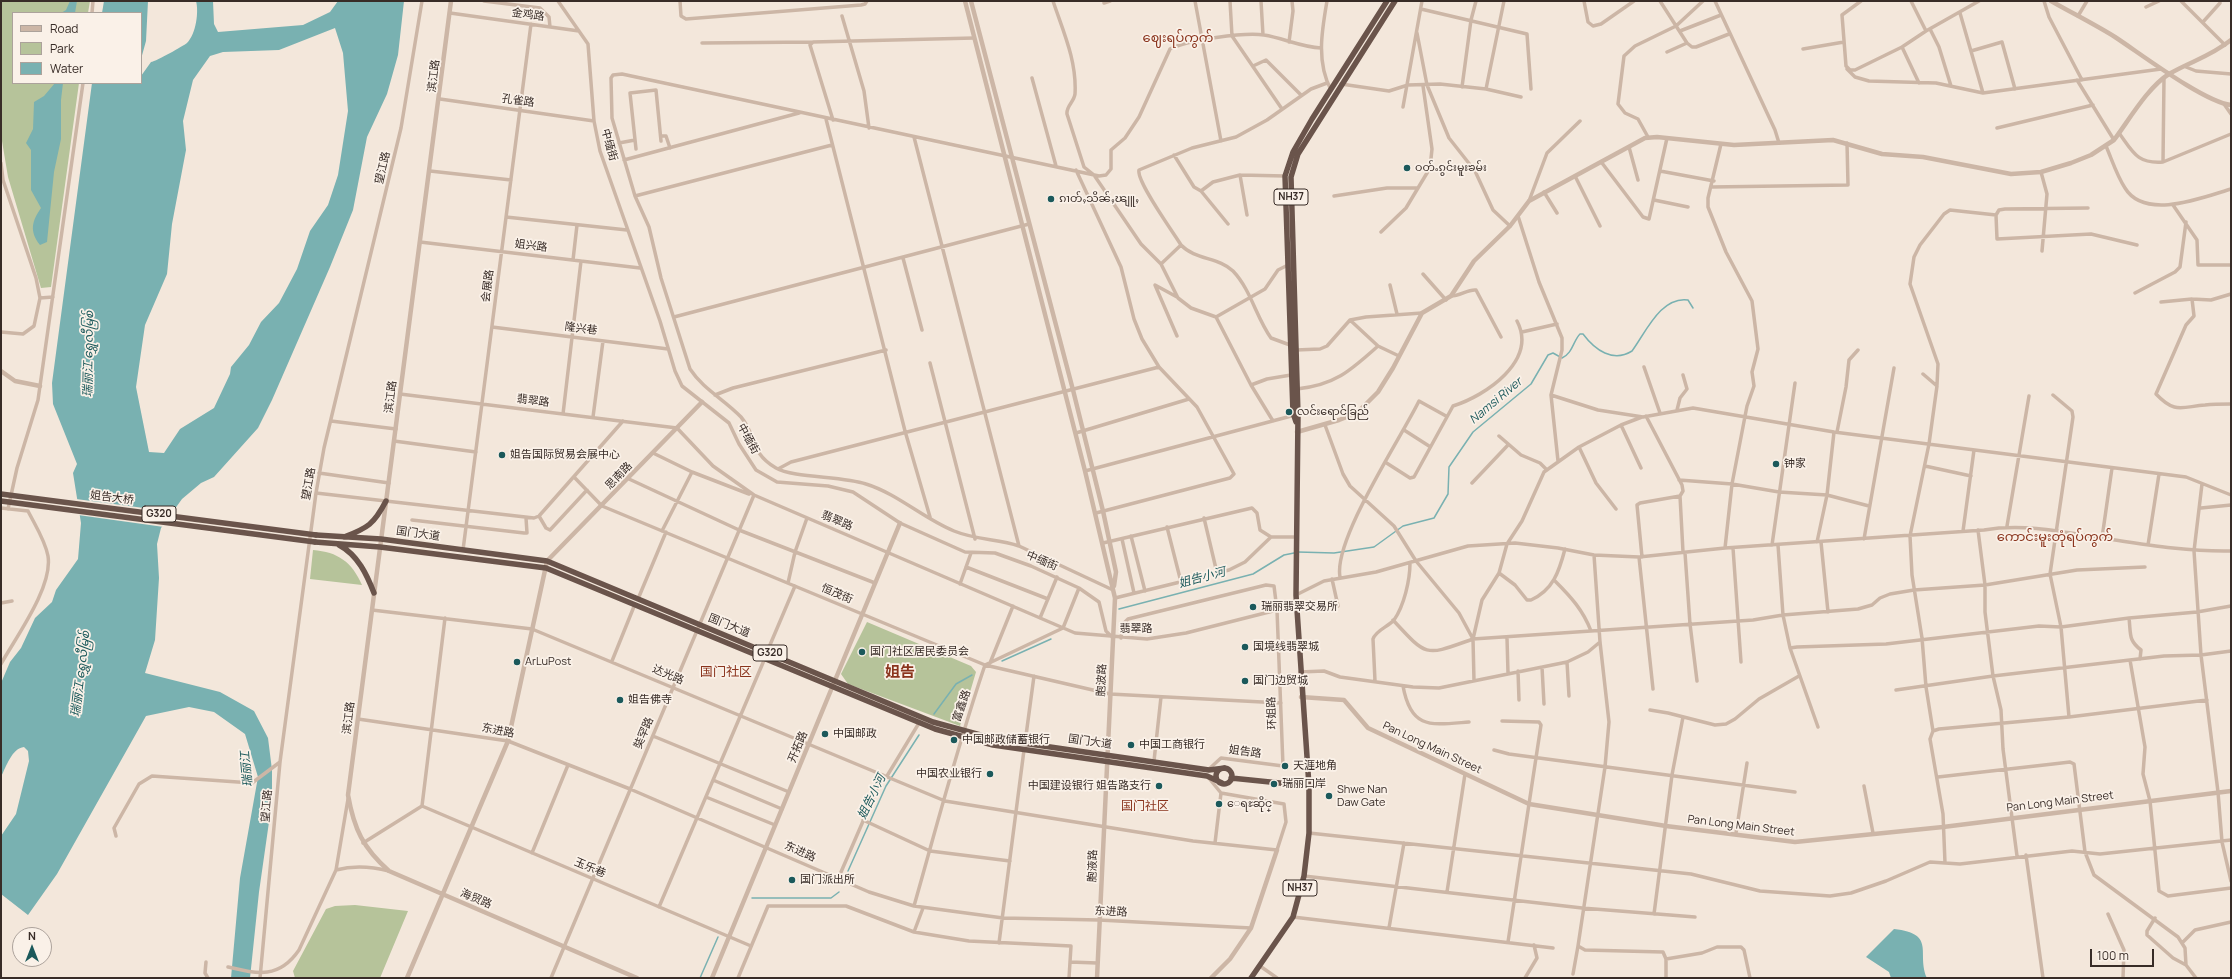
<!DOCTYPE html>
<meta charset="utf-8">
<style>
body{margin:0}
#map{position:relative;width:2232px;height:979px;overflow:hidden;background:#f3e7db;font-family:Manrope,sans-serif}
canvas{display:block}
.frame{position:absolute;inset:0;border:2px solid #382c27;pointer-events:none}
.legend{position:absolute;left:12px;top:12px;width:130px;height:72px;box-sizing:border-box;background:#faf1e8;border:1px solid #aca29b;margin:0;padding:5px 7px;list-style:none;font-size:12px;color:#382c27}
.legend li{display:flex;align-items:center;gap:8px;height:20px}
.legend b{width:20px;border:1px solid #aca29b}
.north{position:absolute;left:12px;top:927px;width:40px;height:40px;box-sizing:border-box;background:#faf1e8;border:1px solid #aca29b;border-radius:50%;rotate:0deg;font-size:11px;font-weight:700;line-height:16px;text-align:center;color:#382c27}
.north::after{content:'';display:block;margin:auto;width:14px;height:18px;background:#1b595b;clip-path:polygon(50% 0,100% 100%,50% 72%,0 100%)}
.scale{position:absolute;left:2090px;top:949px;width:64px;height:18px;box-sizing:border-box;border:2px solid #382c27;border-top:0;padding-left:5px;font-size:12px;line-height:14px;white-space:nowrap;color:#382c27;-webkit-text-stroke:3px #faf1e8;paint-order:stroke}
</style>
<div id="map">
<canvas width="2232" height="979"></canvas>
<div class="frame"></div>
<ul class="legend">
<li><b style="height:5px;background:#ccb6a6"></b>Road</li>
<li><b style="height:11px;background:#b6c39a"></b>Park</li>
<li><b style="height:11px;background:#79b1b1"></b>Water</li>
</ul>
<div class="north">N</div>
<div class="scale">100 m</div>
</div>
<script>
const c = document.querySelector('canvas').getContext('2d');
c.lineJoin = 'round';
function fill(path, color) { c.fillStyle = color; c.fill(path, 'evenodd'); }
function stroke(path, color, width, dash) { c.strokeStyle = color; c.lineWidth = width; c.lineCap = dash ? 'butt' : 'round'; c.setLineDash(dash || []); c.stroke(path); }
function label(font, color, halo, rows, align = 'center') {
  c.font = font + ' Manrope,"Noto Sans SC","Noto Sans Myanmar",sans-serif'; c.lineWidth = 3.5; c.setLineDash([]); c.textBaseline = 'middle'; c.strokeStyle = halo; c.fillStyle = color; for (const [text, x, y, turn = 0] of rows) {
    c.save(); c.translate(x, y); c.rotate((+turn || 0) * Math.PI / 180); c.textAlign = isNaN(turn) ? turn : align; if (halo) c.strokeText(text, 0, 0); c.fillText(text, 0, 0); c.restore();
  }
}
const green = new Path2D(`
 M1,1H90L88,13H13V83H79L51,287L41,288L8,177L1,135Z
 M313,550C338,552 352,562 362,585L310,579Z
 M867,622L971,666L976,672L960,726L848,684L841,674Z
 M355,905L408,911L380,978H295L293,971L326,909L335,906Z`);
const water = new Path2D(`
 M70,1H77L75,13H61L66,10Z
 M104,1H148L146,41L141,59V13H102Z
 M196,1H213L214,24L218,32L303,25L330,12L338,1H404L398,55L387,94L367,137L353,210L330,267L272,400L258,428L214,477L201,483L182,499L161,528L157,544L159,578L155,640L145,673L220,692L254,711L268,738L272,770V801L259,892L250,978H231L240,878L258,777L245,734L214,712L189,707L146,716L57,874L28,915L1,894V836L16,814L29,761L28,751L24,747C12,748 6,767 1,777V683L10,662L21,648L35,618L52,602L56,590L78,559L81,523L73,473L77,464L53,404L52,383L92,83H141V76L151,62C157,61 183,46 187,43C196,34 199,12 196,1ZM335,28L343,53L348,111L338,175L328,205L310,231L297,269L279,303L261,322L249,345L231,367L230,374L214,408L180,429L164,453L149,452L136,387L145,325L167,274L172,224L186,150L183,121L193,80L210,56L223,52L279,50Z
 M55,83H63L61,100V139L54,172L47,242L40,245C29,231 32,221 41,208L31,190V150L26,143L33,129L34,102L44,96Z
 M1894,929C1937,934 1916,953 1927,978H1891L1889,972L1866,957Z`);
const pier = new Path2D(`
 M76,499L174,512L164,527L78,515Z`);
const stream = new Path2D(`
 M1298,552L1334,553L1374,547L1403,526L1434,518L1448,494L1449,467L1473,432L1531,384L1548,355L1553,353L1562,358C1573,353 1573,341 1580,334H1583C1595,350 1613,363 1632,351C1646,332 1661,296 1688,300L1693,308
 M1119,609L1253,574L1284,555L1294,553
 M1002,661L1051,639
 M934,714L956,684L972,675
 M848,871L886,786L919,735
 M752,898H831L839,892
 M700,978L718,937`);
const minor = new Path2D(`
 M484,1L540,8L549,17L550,27
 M558,1L588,44L594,121L600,151L660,321L675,371L682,386L729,423L739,444L756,470L777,482L828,486L853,492L900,523L965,552L995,553L1031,566L1079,588L1099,602L1106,631L1113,638
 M680,1L681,16L686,19L861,5L865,4L867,1
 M1053,1C1063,31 1077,61 1075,94C1074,102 1066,106 1067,114L1084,167L1094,175L1141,244L1161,264L1178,298L1191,308L1216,317L1251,385L1273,421
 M1195,1L1221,141
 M1230,1L1232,36L1282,109
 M1261,1L1263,35
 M1327,1C1322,30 1316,62 1331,90
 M1584,1L1588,22L1593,26L1601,24L1634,1
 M1660,1L1687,43
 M1715,1L1775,130L1779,143
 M1861,1L1842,15L1846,66L1850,70H1855L1902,47L1926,31L1979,1
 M1911,1L1926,31
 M2044,1L2049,17L2082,80
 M2181,1L2225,45
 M1104,3L1110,1
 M2146,7L2159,1
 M1421,9L1527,34L1531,89
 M92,13L93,1
 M450,13L579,31
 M1960,13L1983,93
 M842,16L864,91L869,128
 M2078,16L2087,1
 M2203,22L2220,3
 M1930,29L1939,47L1951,86
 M1680,31L1721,15
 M1417,33L1427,85L1449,138L1475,171L1493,210L1510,226
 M1289,42L1293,11L1292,1
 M702,43L813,42
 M1902,47L1919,83
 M1803,49L1844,42
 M1971,51L2002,42L2015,89
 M1667,52L1687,43L1692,47H1696L1729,34
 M1253,66L1266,60L1301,95
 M2186,67L2196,71L2231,74
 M1847,69L1855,77L1869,81L1936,83L1983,93L2161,69
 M1032,78L1056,166
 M2077,80L2114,140
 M1341,84L1389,91L1408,85L1440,84L1486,89L1521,97
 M1462,87L1471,20L1476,1
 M1486,89L1504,1
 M440,99L594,121
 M2224,104L2231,114
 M1403,107L1422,1
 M826,119L905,431L930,517
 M833,120L810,45L813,42L974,38
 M1997,128L2093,105
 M2119,133C2133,152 2137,164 2163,162L2231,134
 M661,136H666L670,148
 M914,137L1019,546
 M1648,137L1638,119L1625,113L1618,104L1624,56L1635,46L1676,26L1703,1
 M619,143L635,140
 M1721,144L1708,198V207L1726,252L1752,301L1758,349L1752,372L1754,386L1747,406L1732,484L1725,548
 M2106,146C2112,160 2117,176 2125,188C2145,221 2204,197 2231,189
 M1629,147L1638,180
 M636,149L630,93L656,90L661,141
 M1174,155L1194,187L1201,191L1213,182L1240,175L1285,176
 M624,160L799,113
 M2163,162L2164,78
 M1,163L3,180L36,278L40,298L34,326L23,334L1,332
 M1602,163L1643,217L1649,219L1667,138
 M1076,170L1121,267L1134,319L1142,339L1159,367L1197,407L1234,474L1230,478L1096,513
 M430,171L511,180
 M1660,171L1714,181
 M2041,172L2047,194L2042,251
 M1240,175L1247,215
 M1575,176L1600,226
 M1711,187L1848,185L1847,143
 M1201,191L1228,224
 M1544,192L1557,213
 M635,196L832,145
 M1334,196L1387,188H1417
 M1654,200L1688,207
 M1529,201L1547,153L1580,121
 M2173,205L2197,240L2198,265H2231
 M1996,215L1997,239L2091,234L2137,245
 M1518,216L1539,282L1562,338V350L1551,395L1558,461
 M506,217L627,230
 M1381,232L1406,208L1430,168L1432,149L1423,86
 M420,242L640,268
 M903,258L922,330
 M573,260L577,225
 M1161,264L1181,245
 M1423,274L1446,300
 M1390,285L1397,314
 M2135,293L2175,272L2180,267L2186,222
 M2231,294L2211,300L2192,299L2194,316L2186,325L2156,394C2175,414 2181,407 2205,405C2214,404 2222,404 2231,404
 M1451,296C1460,296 1468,289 1476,290L1501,337
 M1177,297L1155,285L1177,336
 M40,298L53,297
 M2161,302L2192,299
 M674,317L1029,224
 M1216,317L1265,289L1278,270L1288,265
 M1350,320L1378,346L1399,356
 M492,327L668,349
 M1522,332L1557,324
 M1290,345L1271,338C1256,317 1251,290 1233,271C1219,257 1195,260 1181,245C1173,232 1136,181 1139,170L1192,148L1236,137L1267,120L1311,89L1327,83
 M1296,350L1320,349L1327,346L1350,320L1366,317L1422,313
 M930,363L975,539
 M1644,367L1660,413
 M1923,374L1937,386L1929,444L1910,536L1912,575L1922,638L1926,687L1933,731
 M1251,385L1267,379L1291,375
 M1937,385L1938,364L1910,284L1914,257L1920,245L1944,214L1950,210L1996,215L1999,210L2005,209L2088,208
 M1297,389C1335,385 1350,371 1378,346
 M400,394L677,428L713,466L754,495L1075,633L1147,639L1186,633L1277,610
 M715,395L733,388L886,350
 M1551,395L1598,410L1643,417L1693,408L1834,432L2186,477L2231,495
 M2053,395L2072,411L2073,417L2050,574L2061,627L2069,717
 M1677,410L1680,398L1687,389L1683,375
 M563,414L581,261
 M1646,416L1682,485L1683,491L1680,496L1683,552
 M593,417L603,341
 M331,421L396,429
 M1325,425L1343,474L1350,486L1394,526L1416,561L1459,613L1473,639
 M1621,425L1641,468
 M1404,430L1429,446
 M1837,432L1846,387L1849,360L1858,350
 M1076,433L1189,399
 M1499,436L1521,455L1540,463L1547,470
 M394,441L476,452
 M1579,447L1596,483L1616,509
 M653,453L692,472L749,494
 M1385,462L1410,478L1414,477L1453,406C1485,396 1538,361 1517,321
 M1925,466L1971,476
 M778,469L791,462L1159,367
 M1085,471L1295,415
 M319,473L389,483
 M574,477L602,506L985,665L1110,694L1281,703
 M629,479L739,530L875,583
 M1679,480L1732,484L1779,492L1827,495L1869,506
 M1472,483L1508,445
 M2202,484L2194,551L2201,655L2231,651
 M316,493L534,518L539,516L623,421
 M1,508L28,511C35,525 45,540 48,556C53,587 16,637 1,664
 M2201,508L2231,505
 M8,509L17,468L38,400L83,83
 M539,516L546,528L550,530L587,490
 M1204,518L1217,573
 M412,520L524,533H527L526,518
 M2007,526L2029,396
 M1167,527L1181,582
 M1978,530L1985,585V612L1993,676L2001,710L2003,749L2017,856
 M662,531L692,472
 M1963,531L1974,450
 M1131,536L1145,591
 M2102,538L2112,468
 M1122,539L1134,593
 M1864,539L1894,368
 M1817,542L1827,495L1834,432
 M1821,542L1828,612
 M1103,543L1252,508L1257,513L1260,530L1271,537
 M1772,545L1795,383
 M1778,545L1783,615L1790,648L1818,727
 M2148,545L2159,474
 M1733,548L1741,662
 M463,550L531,24
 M1685,553L1690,624L1697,681
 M1594,555L1600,642L1609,722L1605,767L1578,946L1585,950L1663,952L1666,959V978
 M1639,557L1653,689
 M1642,557L1637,505L1640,503L1680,496
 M966,567L1048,599
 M1499,573L1515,585L1527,600H1531C1553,590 1559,572 1565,549
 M1340,577C1333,540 1401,438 1419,401L1446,416
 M1332,579L1338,606
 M1555,581C1571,597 1583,610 1591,631
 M788,583L795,552L807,518
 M960,584L971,553
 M1113,590L1019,546C998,539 976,540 954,531C924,519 898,494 866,484C843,476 793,478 776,468C749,452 757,436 741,417C725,400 703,389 690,369L661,278L649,227L635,196L612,118L611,78L613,75L622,74L1099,176L1106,175L1111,169V150L1125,138L1139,117L1170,49C1187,40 1245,32 1264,35C1283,38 1301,47 1321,48
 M1296,595L1324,581L1376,572L1468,546L1515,543L1558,548L1594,555L1639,557L1725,548L1984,530C2019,524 2054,530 2089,536C2137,543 2183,552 2231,551
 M1115,598L1229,570L1245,562L1271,537H1295
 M638,599L666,532
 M1,603L12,601
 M372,610L532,629L945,801L1193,841L1277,850L1286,822L1284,804L1221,793
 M1040,618L1057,577
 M2129,618L2197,612L2231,606
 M1393,620C1428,658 1425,656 1473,639L1753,620L1783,615L1858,609L1872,605L1880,598L1890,594L1914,590L1985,585L2077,570L2145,567
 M1121,638L1123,624L1128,619L1266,585L1274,586L1277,610L1283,766L1221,758L1209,769
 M1507,638L1508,673
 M1790,648L1797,647L1886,644L2039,626L2061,627L2129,618C2131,634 2128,640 2141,650L2140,659
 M767,652L795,586
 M2130,660L2145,747L2143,774L2150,801L2159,891L2168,896L2231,888
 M612,661L635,604
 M1567,662L1569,696
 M990,663L1013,606
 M1542,667L1544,704
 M1518,671L1519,700
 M1300,672L1324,671L1340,677L1413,687L1439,688L1567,662L1588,652L1600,642
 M1375,681L1373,639C1376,630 1388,627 1394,620C1404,606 1410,580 1410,563
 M1474,681L1473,639L1482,600L1499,573L1507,544L1522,521L1544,472L1579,447L1621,425L1642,417
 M1403,686C1411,730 1431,725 1469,722
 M1896,690L1993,676L2164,656L2201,655L2218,792L2222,842L2231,881
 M1650,710L1668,713L1715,725L1726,724L1735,719L1759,699L1799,676
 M358,719L508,741L630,789L869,892L914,906L1003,918L1099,920L1251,928
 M1502,721L1539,722L1541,725L1508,942
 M653,736L789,792
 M1025,743L1034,676
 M1494,750L1509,754L1795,792
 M1154,761L1161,697
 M887,776L919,723
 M1208,777L1221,793L1215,843
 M1938,777L2053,764L2070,762L2074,764L2085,852L2094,875L2178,937L2185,948L2186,965L2196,978
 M713,780L782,809
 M1864,786L1873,833
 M706,797L775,825
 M422,806L751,946
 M422,806L445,618
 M863,820L930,851L1010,861
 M1309,833L1691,874L1760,891L1830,896L1851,893L1886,881L1930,862L1960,864L2072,851L2100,854L2231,840
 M1736,833L1747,763
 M116,836L114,828L139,784L152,776L252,783L280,762
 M363,843L422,806
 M532,853L568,765
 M2026,855L2043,978
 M1945,863L1943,814L1930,739L1933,731L1939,729L2069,717L2207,700
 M336,870C354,865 370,866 389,871
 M1304,876L1582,908L1695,917
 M838,879L883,775
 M1447,892L1465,774
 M914,906C937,825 958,744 985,665L1063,628L1079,588
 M659,907L765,658
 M1654,914L1672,775L1683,717
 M2108,914L2124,950L2123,978
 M1293,917L1553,948
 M2155,918L2147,931V935L2173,958L2186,965
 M1389,928L1404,843
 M914,932L923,908
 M2183,942L2195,930L2231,922
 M999,943L1024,750
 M1666,959L1702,953L1717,947H1741L1744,950L1750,978
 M206,962L205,973L208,978
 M1070,962L1097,963
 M1260,966L1277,978
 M228,967C258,974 279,979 299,950L336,870L348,799
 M1573,974L1578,946
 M260,978L280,762L316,493L324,448L401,128L422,1
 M551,978L754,495
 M738,978L768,906H846L914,932L969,941L1071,946L1069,978
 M1525,978L1537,958L1534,945`);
const tertiary = new Path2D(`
 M451,1L348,795C354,829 363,848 389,871L637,978
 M965,1L1085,471L1115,598L1097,978
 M971,1L1073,390L1103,511L1116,572L1114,586
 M2051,1C2072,13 2094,24 2115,37C2141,54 2204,102 2231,105
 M1,371L15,381L40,386
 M1297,432L1339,420L1357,413L1378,392L1393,368L1422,313L1451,296L1474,261L1510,226L1529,201L1645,138L1657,137L1734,145L1833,140L1882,154L1923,157L2011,174L2041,172L2071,163L2091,155L2114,140C2129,120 2148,87 2169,74C2191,61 2210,57 2231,40
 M1301,697L1344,700L1368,728L1529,804L1666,826L1795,842L1943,827L2231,791
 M407,978L508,741L547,561L702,402
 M712,978L900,523
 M1211,978L1230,959L1251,928L1277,850`);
const trunk = new Path2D(`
 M1296,422L1293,413L1285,176L1293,152L1312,119L1387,1
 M316,535L381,539L547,561L933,722L995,739L1209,770L1225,768
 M344,537C368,528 374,524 386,501
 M315,542L380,547L546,568L935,729L993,745L1207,776L1222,783
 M339,545C358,555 367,575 374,593
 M1216 776a8 8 0 1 1 16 0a8 8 0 1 1-16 0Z
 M1231,778L1309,786
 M1251,978L1293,917L1304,876L1309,833V786L1296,595L1298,415L1291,177L1298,154L1395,1`);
const trunkBridge = new Path2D(`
 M1,494L316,535
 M1,501L315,542`);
const markers = [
 [1407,168,4,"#1b595b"],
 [1051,199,4,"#1b595b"],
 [1289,412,4,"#1b595b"],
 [502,455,4,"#1b595b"],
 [1776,464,4,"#1b595b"],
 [1253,607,4,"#1b595b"],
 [1245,647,4,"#1b595b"],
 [862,652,4,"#1b595b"],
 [517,662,4,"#1b595b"],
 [1245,681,4,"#1b595b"],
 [620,700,4,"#1b595b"],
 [825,734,4,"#1b595b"],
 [954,740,4,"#1b595b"],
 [1131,745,4,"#1b595b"],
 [1285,766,4,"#1b595b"],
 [990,774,4,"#1b595b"],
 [1274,784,4,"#1b595b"],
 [1159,786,4,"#1b595b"],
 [1329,796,4,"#1b595b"],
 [1219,804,4,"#1b595b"],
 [792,880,4,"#1b595b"]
];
const shields = [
 [1291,197,34],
 [159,514,34],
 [770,653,34],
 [1300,888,34]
];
const shieldNames = [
 ["NH37",1291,197],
 ["G320",159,514],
 ["G320",770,653],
 ["NH37",1300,888]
];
const streetNames = [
 ["金鸡路",528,15,8],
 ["滨江路",434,76,-83],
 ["孔雀路",518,101,8],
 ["中缅街",609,145,75],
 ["望江路",383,168,-77],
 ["姐兴路",531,246,7],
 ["会展路",488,286,-83],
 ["隆兴巷",581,329,7],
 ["滨江路",391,397,-83],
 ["翡翠路",533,401,7],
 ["中缅街",748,439,61],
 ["思南路",619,476,-46],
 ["望江路",309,484,-80],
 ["姐告大桥",112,498,7],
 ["翡翠路",837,521,23],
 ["国门大道",418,534,8],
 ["中缅街",1042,561,23],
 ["恒茂街",837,594,23],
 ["国门大道",729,626,22],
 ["翡翠路",1136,629],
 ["达光路",668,675,23],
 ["胞波路",1102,680,-87],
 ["富鑫路",962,706,-71],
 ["环姐路",1272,713,-92],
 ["滨江路",349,718,-83],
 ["东进路",498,731,11],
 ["奘罕路",644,733,-67],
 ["国门大道",1090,742,8],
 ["开拓路",798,747,-67],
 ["Pan Long Main Street",1432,748,25],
 ["姐告路",1245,752,8],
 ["Pan Long Main Street",2060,802,-7],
 ["望江路",267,806,-85],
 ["Pan Long Main Street",1741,826,7],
 ["东进路",800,852,24],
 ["胞液路",1093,866,-88],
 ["玉乐巷",590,868,23],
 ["海贸路",476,899,23],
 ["东进路",1111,912,3]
];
const poiNames = [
 ["ဝတ်ႉၵွင်းမူးၶမ်း",1415,168],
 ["ၵၢတ်ႇသိၼ်ႇၽျူႇ",1059,199],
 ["လင်းရောင်ခြည်",1297,412],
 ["姐告国际贸易会展中心",510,455],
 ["钟家",1784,464],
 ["瑞丽翡翠交易所",1261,607],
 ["国境线翡翠城",1253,647],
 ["国门社区居民委员会",870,652],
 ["ArLuPost",525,662],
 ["国门边贸城",1253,681],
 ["姐告佛寺",628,700],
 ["中国邮政",833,734],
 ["中国邮政储蓄银行",962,740],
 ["中国工商银行",1139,745],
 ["天涯地角",1293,766],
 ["中国农业银行",982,774,"right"],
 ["瑞丽口岸",1282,784],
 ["中国建设银行 姐告路支行",1151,786,"right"],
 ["Shwe Nan",1337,790],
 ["Daw Gate",1337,803],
 ["ေရႊဆိုင္",1227,804],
 ["国门派出所",800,880]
];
const waterNames = [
 ["瑞丽江 ရွှေလီမြစ်",89,354,-89],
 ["Namsi River",1496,401,-40],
 ["姐告小河",1202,578,-15],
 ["瑞丽江 ရွှေလီမြစ်",81,674,-83],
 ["瑞丽江",247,769,-95],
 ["姐告小河",872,797,-64]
];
const neighbourhoodNames = [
 ["国门社区",1145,807]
];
const quarterNames = [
 ["ဈေးရပ်ကွက်",1178,38],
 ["ကောင်းမူးတုံရပ်ကွက်",2055,537],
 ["国门社区",726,672]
];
const districtNames = [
 ["姐告",900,673]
];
fill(green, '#b6c39a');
fill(water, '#79b1b1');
fill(pier, '#f3e7db');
stroke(stream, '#79b1b1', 1.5);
stroke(minor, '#ccb6a6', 3.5);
stroke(tertiary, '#ccb6a6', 4.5);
stroke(trunk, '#6a544b', 5.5);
stroke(trunkBridge, '#6a544b', 5.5);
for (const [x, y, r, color] of markers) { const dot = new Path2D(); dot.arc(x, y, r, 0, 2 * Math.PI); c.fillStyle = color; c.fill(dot); stroke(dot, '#faf1e8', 1.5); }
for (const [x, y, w] of shields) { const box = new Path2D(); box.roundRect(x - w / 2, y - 8, w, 16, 3); c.fillStyle = '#faf1e8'; c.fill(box); stroke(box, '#382c27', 1); }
label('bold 10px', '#382c27', null, shieldNames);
label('11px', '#382c27', '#faf1e8', streetNames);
label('11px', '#382c27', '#faf1e8', poiNames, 'left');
label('italic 12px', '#1b595b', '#faf1e8', waterNames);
label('12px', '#8a341d', '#faf1e8', neighbourhoodNames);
label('13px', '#8a341d', '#faf1e8', quarterNames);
label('bold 15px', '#8a341d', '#faf1e8', districtNames);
</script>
